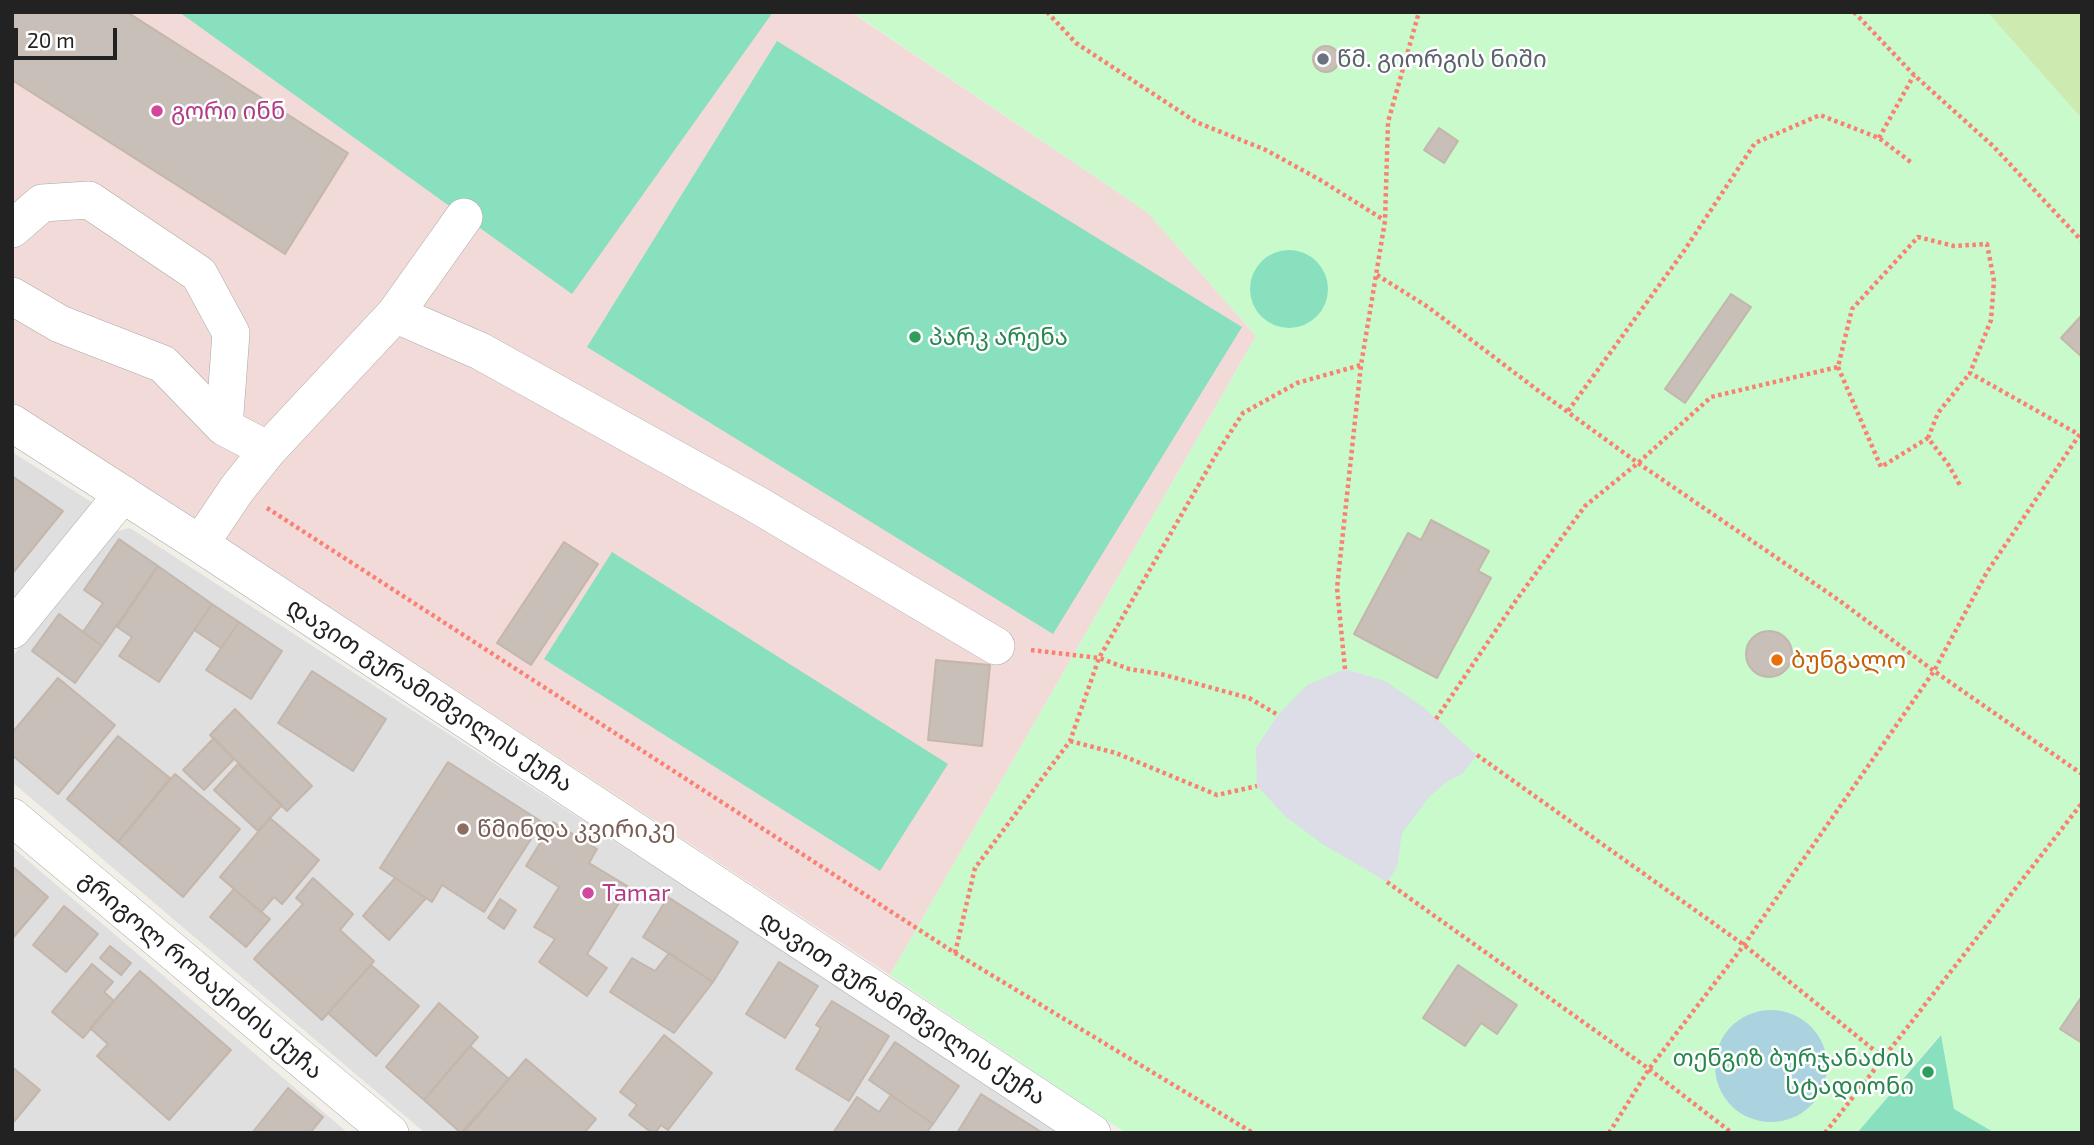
<!DOCTYPE html>
<meta charset="utf-8">
<style>
body{margin:0}
#map{position:relative;width:2094px;height:1145px;overflow:hidden;background:#f2efe9;font-family:"Exo 2",sans-serif}
canvas{display:block}
.frame{position:absolute;inset:0;border:14px solid #222;pointer-events:none}
.scale{position:absolute;left:14px;top:28px;width:103px;height:32px;box-sizing:border-box;border:4px solid #222;border-top:0;padding-left:9px;font-size:21px;line-height:24px;white-space:nowrap;color:#222;-webkit-text-stroke:5px #fff;paint-order:stroke}
</style>
<div id="map">
<canvas width="2094" height="1145"></canvas>
<div class="frame"></div>
<div class="scale">20 m</div>
</div>
<script>
const c = document.querySelector('canvas').getContext('2d');
c.lineJoin = 'round';
function fill(path, color) { c.fillStyle = color; c.fill(path, 'evenodd'); }
function stroke(path, color, width, dash) { c.strokeStyle = color; c.lineWidth = width; c.lineCap = dash ? 'butt' : 'round'; c.setLineDash(dash || []); c.stroke(path); }
function label(font, color, halo, rows, align = 'center') {
  c.font = font + ' "Exo 2","Noto Sans Georgian",sans-serif'; c.lineWidth = 5; c.setLineDash([]); c.textBaseline = 'middle'; c.strokeStyle = halo; c.fillStyle = color; for (const [text, x, y, turn = 0] of rows) {
    c.save(); c.translate(x, y); c.rotate((+turn || 0) * Math.PI / 180); c.textAlign = isNaN(turn) ? turn : align; if (halo) c.strokeText(text, 0, 0); c.fillText(text, 0, 0); c.restore();
  }
}
const residential = new Path2D(`
 M12,452L93,503L12,615Z
 M130,528L1066,1133H425L12,782V657L114,532Z
 M12,847L348,1133H12Z`);
const commercial = new Path2D(`
 M12,12H851L1147,212L1256,336L890,975L175,505L12,402Z`);
const grass = new Path2D(`
 M1987,12H2082V119Z`);
const park = new Path2D(`
 M852,12H1987L2082,119V1133H1995L1954,1109L1940,1035L1857,1133H1126L890,975L1256,336L1147,212Z`);
const pitch = new Path2D(`
 M179,12H773L572,294Z
 M777,41L1242,327L1053,634L587,347Z
 M1250 289a39 39 0 1 1 78 0a39 39 0 1 1-78 0Z
 M612,552L948,764L880,871L544,659Z
 M1941,1035L1954,1109L1995,1133H1857Z`);
const plaza = new Path2D(`
 M1345,669L1385,681L1423,707L1477,755L1463,773L1445,783L1429,797L1402,833L1397,867L1387,882L1324,845L1286,817L1257,786L1256,748L1278,715L1307,685Z`);
const water = new Path2D(`
 M1715 1066a56 56 0 1 1 112 0a56 56 0 1 1-112 0Z`);
const building = new Path2D(`
 M12,12H127L348,153L285,254L12,80Z
 M1313 59a13 13 0 1 1 26 0a13 13 0 1 1-26 0Z
 M1439,128L1458,141L1444,163L1424,150Z
 M1731,294L1751,307L1685,403L1665,389Z
 M2082,315V357L2061,338Z
 M12,476L63,511L12,574Z
 M1431,520L1489,551L1478,571L1491,578L1437,678L1354,634L1408,533L1421,540Z
 M119,539L158,566L102,646L83,632L103,603L84,590Z
 M564,542L598,564L531,665L497,643Z
 M158,566L212,604L159,682L119,656L132,637L117,627Z
 M212,604L239,622L221,648L194,630Z
 M59,614L102,646L75,683L32,651Z
 M239,622L282,651L251,699L206,670Z
 M1746 654a23 23 0 1 1 46 0a23 23 0 1 1-46 0Z
 M936,660L990,665L982,746L928,740Z
 M312,671L386,719L353,771L278,723Z
 M58,678L115,725L58,794L12,755V733Z
 M235,709L312,786L287,811L210,735Z
 M118,736L170,778L118,842L67,799Z
 M214,738L234,759L204,790L183,770Z
 M448,762L542,822L484,912L442,885L432,902L380,868Z
 M238,764L282,805L258,831L214,790Z
 M175,774L240,829L183,897L118,842Z
 M270,818L319,860L282,904L274,897L261,912L220,877Z
 M553,822L597,849L589,863L629,887L587,954L607,968L587,996L539,962L555,939L534,927L559,887L526,866Z
 M12,866L48,897L12,939Z
 M313,878L353,914L340,930L374,961L322,1020L254,959L303,904L296,898Z
 M395,878L426,898L389,940L363,916Z
 M234,889L270,919L246,947L210,917Z
 M668,897L738,942L713,982L643,937Z
 M500,899L516,910L504,929L488,918Z
 M64,906L98,934L66,972L33,945Z
 M110,946L131,963L121,975L100,958Z
 M669,953L713,982L674,1033L610,992L632,958L655,971Z
 M779,962L818,986L785,1038L746,1014Z
 M92,964L113,982L104,992L114,1001L83,1038L52,1012Z
 M371,965L419,1006L376,1056L328,1013Z
 M1458,965L1517,1005L1497,1034L1481,1023L1465,1046L1423,1018Z
 M140,971L231,1050L169,1120L97,1056L108,1044L90,1028Z
 M2082,996V1043L2060,1029Z
 M832,1001L889,1036L849,1101L796,1069L821,1028L816,1025Z
 M439,1003L478,1037L424,1100L386,1067Z
 M664,1035L712,1073L668,1130L661,1125L655,1133H652L629,1115L637,1105L620,1092Z
 M895,1042L959,1086L933,1124L869,1080Z
 M470,1046L509,1079L461,1133L424,1100Z
 M526,1059L596,1119L584,1133H463Z
 M12,1067L40,1090L12,1124Z
 M288,1088L323,1117L310,1133H252Z
 M981,1094L1043,1133H957Z
 M891,1095L933,1124L926,1133H833L857,1097L879,1112Z`);
const path = new Path2D(`
 M1047,12L1076,43L1196,122L1266,150L1322,181L1384,220
 M1854,12L1914,75L1993,146L2082,241
 M1879,138L1914,75
 M1377,275L1428,307L1536,389L1638,463L1840,601L1934,671L2082,774
 M1838,367L1881,467L1928,438L1948,464L1961,487
 M1568,411L1684,251L1755,143L1820,115L1879,138L1912,163
 M1928,438L1938,413L1970,373
 M267,508L955,953L1253,1133
 M1031,650L1099,658L1129,669L1161,674L1249,698L1278,715
 M1345,669L1337,588L1361,365L1385,221L1388,122L1419,12
 M1436,719L1517,599L1585,506L1638,463L1711,397L1838,367L1852,309L1918,237L1954,246L1987,244L1994,281L1991,320L1970,373L2078,434
 M1070,741L1116,753L1217,795L1257,786
 M1477,755L1744,945L1884,1058
 M1387,882L1649,1069L1732,1133
 M955,953L975,868L1070,741L1099,658L1217,453L1243,413L1297,383L1361,365
 M1609,1133L1649,1069L1744,945L1934,671L1987,572L2082,431
 M1825,1133L2082,803`);
const minor = new Path2D(`
 M12,229L42,203L89,200L199,274L231,333L224,427L268,450
 M12,296L60,324L163,364L224,427
 M395,314L480,351L756,504L996,646
 M12,423L200,544L1092,1133
 M200,544L237,489L268,450L395,314L464,217
 M12,630L123,494
 M12,817L390,1133`);
const markers = [
 [1323,59,7,"#6b7280"],
 [157,111,7,"#d1479c"],
 [915,337,7,"#2e9e5b"],
 [1777,660,7,"#e8710a"],
 [463,829,7,"#8d6e63"],
 [588,893,7,"#d1479c"],
 [1928,1072,7,"#2e9e5b"]
];
const worshipNames = [
 ["წმ. გიორგის ნიში",1337,59]
];
const hotelNames = [
 ["გორი ინნ",171,111],
 ["Tamar",602,893]
];
const leisureNames = [
 ["პარკ არენა",929,337],
 ["თენგიზ ბურჯანაძის",1914,1058,"right"],
 ["სტადიონი",1914,1086,"right"]
];
const foodNames = [
 ["ბუნგალო",1791,660]
];
const streetNames = [
 ["დავით გურამიშვილის ქუჩა",430,695,33],
 ["გრიგოლ რობაქიძის ქუჩა",201,975,40],
 ["დავით გურამიშვილის ქუჩა",903,1008,33]
];
const educationNames = [
 ["წმინდა კვირიკე",477,829]
];
fill(residential, '#e0dfdf');
fill(commercial, '#f2dad9');
fill(grass, '#cdebb0');
fill(park, '#c8facc');
fill(pitch, '#88e0be');
fill(plaza, '#dddde8');
fill(water, '#aad3df');
fill(building, '#c7bfb8');
stroke(building, '#c4b6ab', 2);
stroke(minor, '#a9a9a9', 38);
stroke(path, '#fa8072', 4.5, [3.5, 3.5]);
stroke(minor, '#fff', 37);
for (const [x, y, r, color] of markers) { const dot = new Path2D(); dot.arc(x, y, r, 0, 2 * Math.PI); c.fillStyle = color; c.fill(dot); stroke(dot, '#fff', 2.5); }
label('24px', '#5b616d', '#fff', worshipNames, 'left');
label('24px', '#b23c85', '#fff', hotelNames, 'left');
label('24px', '#27864d', '#fff', leisureNames, 'left');
label('24px', '#c56008', '#fff', foodNames, 'left');
label('24px', '#222', '#fff', streetNames);
label('24px', '#785e54', '#fff', educationNames, 'left');
</script>
